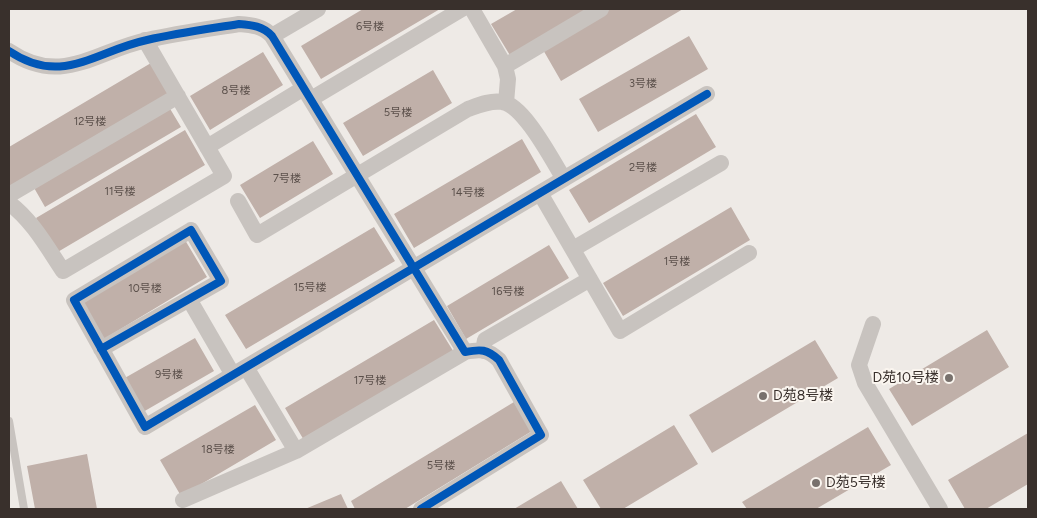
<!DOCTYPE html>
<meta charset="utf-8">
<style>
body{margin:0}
#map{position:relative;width:1037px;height:518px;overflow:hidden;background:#eeeae6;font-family:Figtree,sans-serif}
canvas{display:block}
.frame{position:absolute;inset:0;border:10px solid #39302c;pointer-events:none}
</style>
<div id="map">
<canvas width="1037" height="518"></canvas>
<div class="frame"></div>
</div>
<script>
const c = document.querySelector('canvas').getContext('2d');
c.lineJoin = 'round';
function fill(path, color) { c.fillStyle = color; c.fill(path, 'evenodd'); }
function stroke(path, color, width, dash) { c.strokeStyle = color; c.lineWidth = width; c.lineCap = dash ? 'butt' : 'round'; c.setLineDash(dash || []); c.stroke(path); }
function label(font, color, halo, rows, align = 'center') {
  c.font = font + ' Figtree,"Noto Sans SC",sans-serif'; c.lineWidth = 4; c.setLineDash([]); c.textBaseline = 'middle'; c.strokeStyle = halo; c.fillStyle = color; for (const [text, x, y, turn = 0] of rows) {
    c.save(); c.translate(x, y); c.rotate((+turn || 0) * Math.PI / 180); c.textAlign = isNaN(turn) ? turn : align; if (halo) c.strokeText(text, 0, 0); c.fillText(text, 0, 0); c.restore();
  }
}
const building = new Path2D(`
 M363,9H440L321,79L301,46Z
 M517,9H593L511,57L491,24Z
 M609,9H683L561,81L542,48Z
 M689,36L708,69L598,132L579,99Z
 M263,52L283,85L210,130L190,96Z
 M151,63L171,97L12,190L9,185V147Z
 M433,70L452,103L363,156L343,123Z
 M169,107L181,127L45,207L33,186Z
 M696,114L716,147L589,223L569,190Z
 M185,130L205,165L56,253L36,218Z
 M522,139L541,172L414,248L394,214Z
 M313,141L333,174L260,218L240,185Z
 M731,207L750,240L623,316L603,283Z
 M374,227L395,261L246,349L225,315Z
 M185,240L207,277L104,339L82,301Z
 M549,245L569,278L466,339L447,306Z
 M434,320L455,354L305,442L285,408Z
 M987,330L1009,367L912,426L889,389Z
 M195,338L214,371L143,412L123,379Z
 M815,340L838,378L712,453L689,415Z
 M514,402L532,431L405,509H355L351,501Z
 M255,405L276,440L181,496L160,460Z
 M674,425L698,464L623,509H601L583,480Z
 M868,427L891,465L816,509H747L742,502Z
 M1028,433V484L986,509H965L948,480Z
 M87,454L97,509H35L27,466Z
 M561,481L578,509H514Z
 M341,494L348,509H305Z`);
const service = new Path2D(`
 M9,421L24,509`);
const minor = new Path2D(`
 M472,9L505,66L508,79L506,103
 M272,36L318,9
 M9,51C62,87 95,51 147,40C178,33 208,29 239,24C252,25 263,26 272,36L465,352C481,349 487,349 499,360L541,435L421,509
 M505,66L601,9
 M311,99L462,9
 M207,147L304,88
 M540,193L620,331L749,253
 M9,195L178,96
 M238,201L257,235L468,109C479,105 491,100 502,102C524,105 552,160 564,179
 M9,203C32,220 47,247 63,271L224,176L145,40
 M573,249L721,163
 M189,299L233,375
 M873,324L859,365L865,383L940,509
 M101,349L221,281L191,230L74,300L145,427L707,94
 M483,351L485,340L590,279
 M246,367L296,451
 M183,500L296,451L465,352`);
const cycleway = new Path2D(`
 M9,51C62,87 95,51 147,40C178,33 208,29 239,24C252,25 263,26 272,36L465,352C481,349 487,349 499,360L541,435L421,509
 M101,349L221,281L191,230L74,300L145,427L707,94`);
const markers = [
 [949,378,5,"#78716d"],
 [763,396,5,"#78716d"],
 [816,483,5,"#78716d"]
];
const numberNames = [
 ["6号楼",370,27],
 ["3号楼",643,84],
 ["8号楼",236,91],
 ["5号楼",398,113],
 ["12号楼",90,122],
 ["2号楼",643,168],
 ["7号楼",287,179],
 ["11号楼",120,192],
 ["14号楼",468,193],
 ["1号楼",677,262],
 ["15号楼",310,288],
 ["10号楼",145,289],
 ["16号楼",508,292],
 ["9号楼",169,375],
 ["17号楼",370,381],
 ["18号楼",218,450],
 ["5号楼",441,466]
];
const poiNames = [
 ["D苑10号楼",939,378,"right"],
 ["D苑8号楼",773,396],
 ["D苑5号楼",826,483]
];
fill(building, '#c0b0a9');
stroke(service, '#c8c3bf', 8);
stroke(minor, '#c8c3bf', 16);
stroke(cycleway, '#0057b8', 8);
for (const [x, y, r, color] of markers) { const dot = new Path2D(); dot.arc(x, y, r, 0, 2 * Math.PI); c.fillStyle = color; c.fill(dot); stroke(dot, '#faf5ef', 2); }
label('11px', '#5b504b', null, numberNames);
label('14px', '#39302c', '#faf5ef', poiNames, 'left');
</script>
